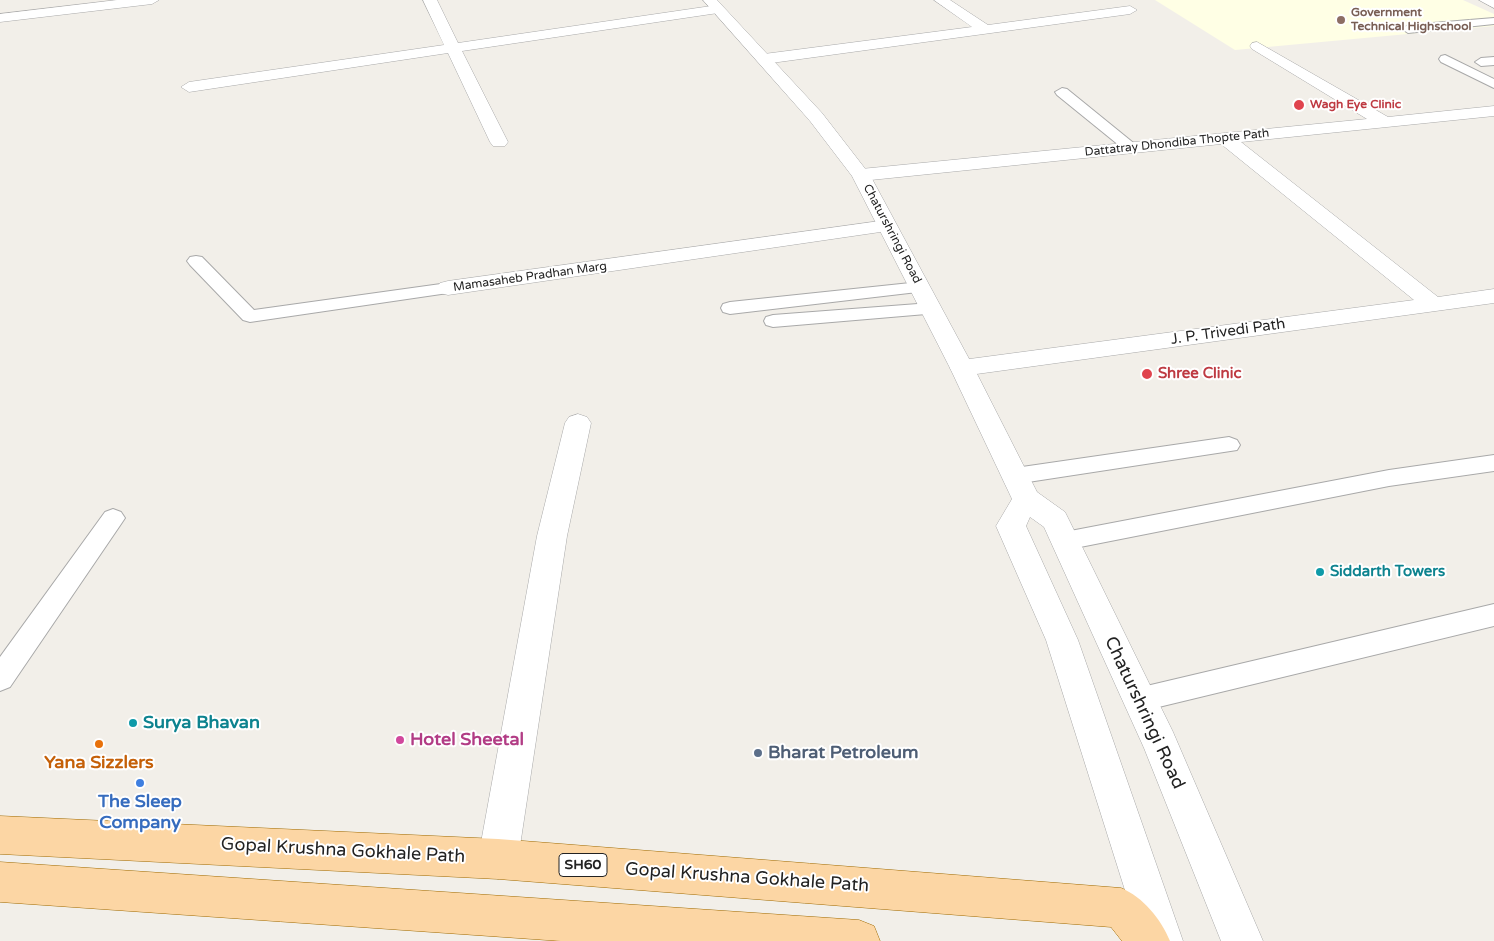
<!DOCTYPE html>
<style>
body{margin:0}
canvas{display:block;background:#f2efe9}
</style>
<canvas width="1494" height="941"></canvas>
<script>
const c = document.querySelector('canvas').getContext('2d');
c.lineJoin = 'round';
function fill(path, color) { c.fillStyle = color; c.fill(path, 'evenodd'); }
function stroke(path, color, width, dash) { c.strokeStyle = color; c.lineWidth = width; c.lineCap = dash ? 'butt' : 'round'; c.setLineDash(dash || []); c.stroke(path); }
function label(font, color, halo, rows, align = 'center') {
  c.font = font + ' "Varela Round",sans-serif'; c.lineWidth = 4; c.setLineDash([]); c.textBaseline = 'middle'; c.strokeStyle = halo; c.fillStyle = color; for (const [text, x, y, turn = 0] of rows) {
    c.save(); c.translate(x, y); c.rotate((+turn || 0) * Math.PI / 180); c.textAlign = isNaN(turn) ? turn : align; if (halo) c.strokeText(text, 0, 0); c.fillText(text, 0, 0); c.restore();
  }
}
const education = new Path2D(`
 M1155,0H1463L1494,14V26L1235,50Z`);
const service = new Path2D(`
 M1494,18V24L1408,33L1402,29L1408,25Z
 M1445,55L1494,79V88L1441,62L1439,59L1441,56Z
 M1494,57V65L1481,66L1475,62L1481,58Z
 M1062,88L1067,89L1136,145L1138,148L1136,151H1126L1057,95L1055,92Z
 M196,256L202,257L254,310L448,283L454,284L457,288L454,292L448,293L250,322L243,320L190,265L187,261L190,257Z
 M920,282L926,283L929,287L926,291L730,314L723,312L721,308L723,304L730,302Z
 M931,303L938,305L940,309L938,313L773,327L766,325L764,321L766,317L773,315Z
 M1229,437L1237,440L1240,445L1237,450L1015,484L1007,482L1004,476L1007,470L1015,468Z
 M1494,455V471L1389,486L1065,550L1056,548L1053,541L1056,534L1065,532L1389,470Z
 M113,509L121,512L125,518L121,524L10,687L0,691V657L105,512Z
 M1494,604V626L1138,712L1128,709L1124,700L1128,691L1138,688Z`);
const minor = new Path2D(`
 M117,0H159L152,4L0,22V14Z
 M423,0H437L458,43L718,5L725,9L718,13L462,51L508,142L505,146H493L490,142L448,53L189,92L181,87L189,82L444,45Z
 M934,0H950L988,25L1130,6L1137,10L1130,14L764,64L756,59L764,54L972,27Z
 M1257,42L1388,117L1494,106V116L1241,142L1438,297L1494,289V303L962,376L953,373L950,368L953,363L962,360L1414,300L1221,144L861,181L854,179L852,175L854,171L861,169L1367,119L1252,49L1250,46L1252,43Z
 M887,220L894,222L897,226L894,230L448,295L440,293L437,288L440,283L448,281Z
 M578,414L587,417L591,423L567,536L518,859L512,873L498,879L484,873L478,859L537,536L565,423L569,417Z`);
const tertiary = new Path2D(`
 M703,0H717L822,113L870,175L974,368L1037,492L1065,512L1069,520L1173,732L1263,941H1221L1144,748L1044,527L1030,517L1026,526L1078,640L1183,941H1141L1046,640L996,526L1012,499L950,368L852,176L810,121Z
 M1479,0H1494V8Z`);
const primary = new Path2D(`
 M0,816L498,839L1121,888C1143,897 1161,919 1170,941H1122L1111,927L498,879L0,854Z
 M0,862L859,920L874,926L880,941H561L0,902Z`);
const markers = [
 [1341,20,5,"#8d6e63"],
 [1299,105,6,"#e0444e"],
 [1147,374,6,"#e0444e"],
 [1320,572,5,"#0f9aa8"],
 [133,723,5,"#0f9aa8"],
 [400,740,5,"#d1479c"],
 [99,744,5,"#e8710a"],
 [758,753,5,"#5c6f8a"],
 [140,783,5,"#3f7fe0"]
];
const farEducationnames = [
 ["Government",1351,13],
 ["Technical Highschool",1351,27]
];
const farHealthnames = [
 ["Wagh Eye Clinic",1310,105]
];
const farStreetnames = [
 ["Dattatray Dhondiba Thopte Path",1177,143,-6],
 ["Chaturshringi Road",892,234,62],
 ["Mamasaheb Pradhan Marg",530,277,-8]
];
const shields = [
 [583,865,48]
];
const shieldNames = [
 ["SH60",583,865]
];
const streetNames = [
 ["J. P. Trivedi Path",1228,332,-8]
];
const healthNames = [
 ["Shree Clinic",1158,374]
];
const cultureNames = [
 ["Siddarth Towers",1330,572]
];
const nearStreetnames = [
 ["Chaturshringi Road",1144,713,65],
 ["Gopal Krushna Gokhale Path",343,851,3],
 ["Gopal Krushna Gokhale Path",747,878,4]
];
const nearCulturenames = [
 ["Surya Bhavan",143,723]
];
const nearHotelnames = [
 ["Hotel Sheetal",410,740]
];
const nearServicenames = [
 ["Bharat Petroleum",768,753]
];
const nearFoodnames = [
 ["Yana Sizzlers",99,763]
];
const nearShopnames = [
 ["The Sleep",140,802],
 ["Company",140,823]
];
fill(education, '#ffffe5');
stroke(service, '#a9a9a9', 2);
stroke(minor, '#a9a9a9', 1);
stroke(tertiary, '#a9a9a9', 1);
stroke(primary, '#a06b00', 1);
fill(service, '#fff');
fill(minor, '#fff');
fill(tertiary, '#fff');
fill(primary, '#fcd6a4');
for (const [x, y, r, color] of markers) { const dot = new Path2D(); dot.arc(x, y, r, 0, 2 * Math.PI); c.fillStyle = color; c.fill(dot); stroke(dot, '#fff', 2); }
label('bold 12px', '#785e54', '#fff', farEducationnames, 'left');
label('bold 12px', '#be3a42', '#fff', farHealthnames, 'left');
label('12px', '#222', '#fff', farStreetnames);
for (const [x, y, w] of shields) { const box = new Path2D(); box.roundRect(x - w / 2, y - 11.5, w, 23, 4); c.fillStyle = '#fff'; c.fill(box); stroke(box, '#222', 1); }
label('bold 14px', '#222', null, shieldNames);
label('15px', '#222', '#fff', streetNames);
label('bold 15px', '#be3a42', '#fff', healthNames, 'left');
label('bold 15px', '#0d838f', '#fff', cultureNames, 'left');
label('18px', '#222', '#fff', nearStreetnames);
label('bold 18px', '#0d838f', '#fff', nearCulturenames, 'left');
label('bold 18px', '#b23c85', '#fff', nearHotelnames, 'left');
label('bold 18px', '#4e5e75', '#fff', nearServicenames, 'left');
label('bold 18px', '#c56008', '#fff', nearFoodnames);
label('bold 18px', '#366cbe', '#fff', nearShopnames);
</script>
